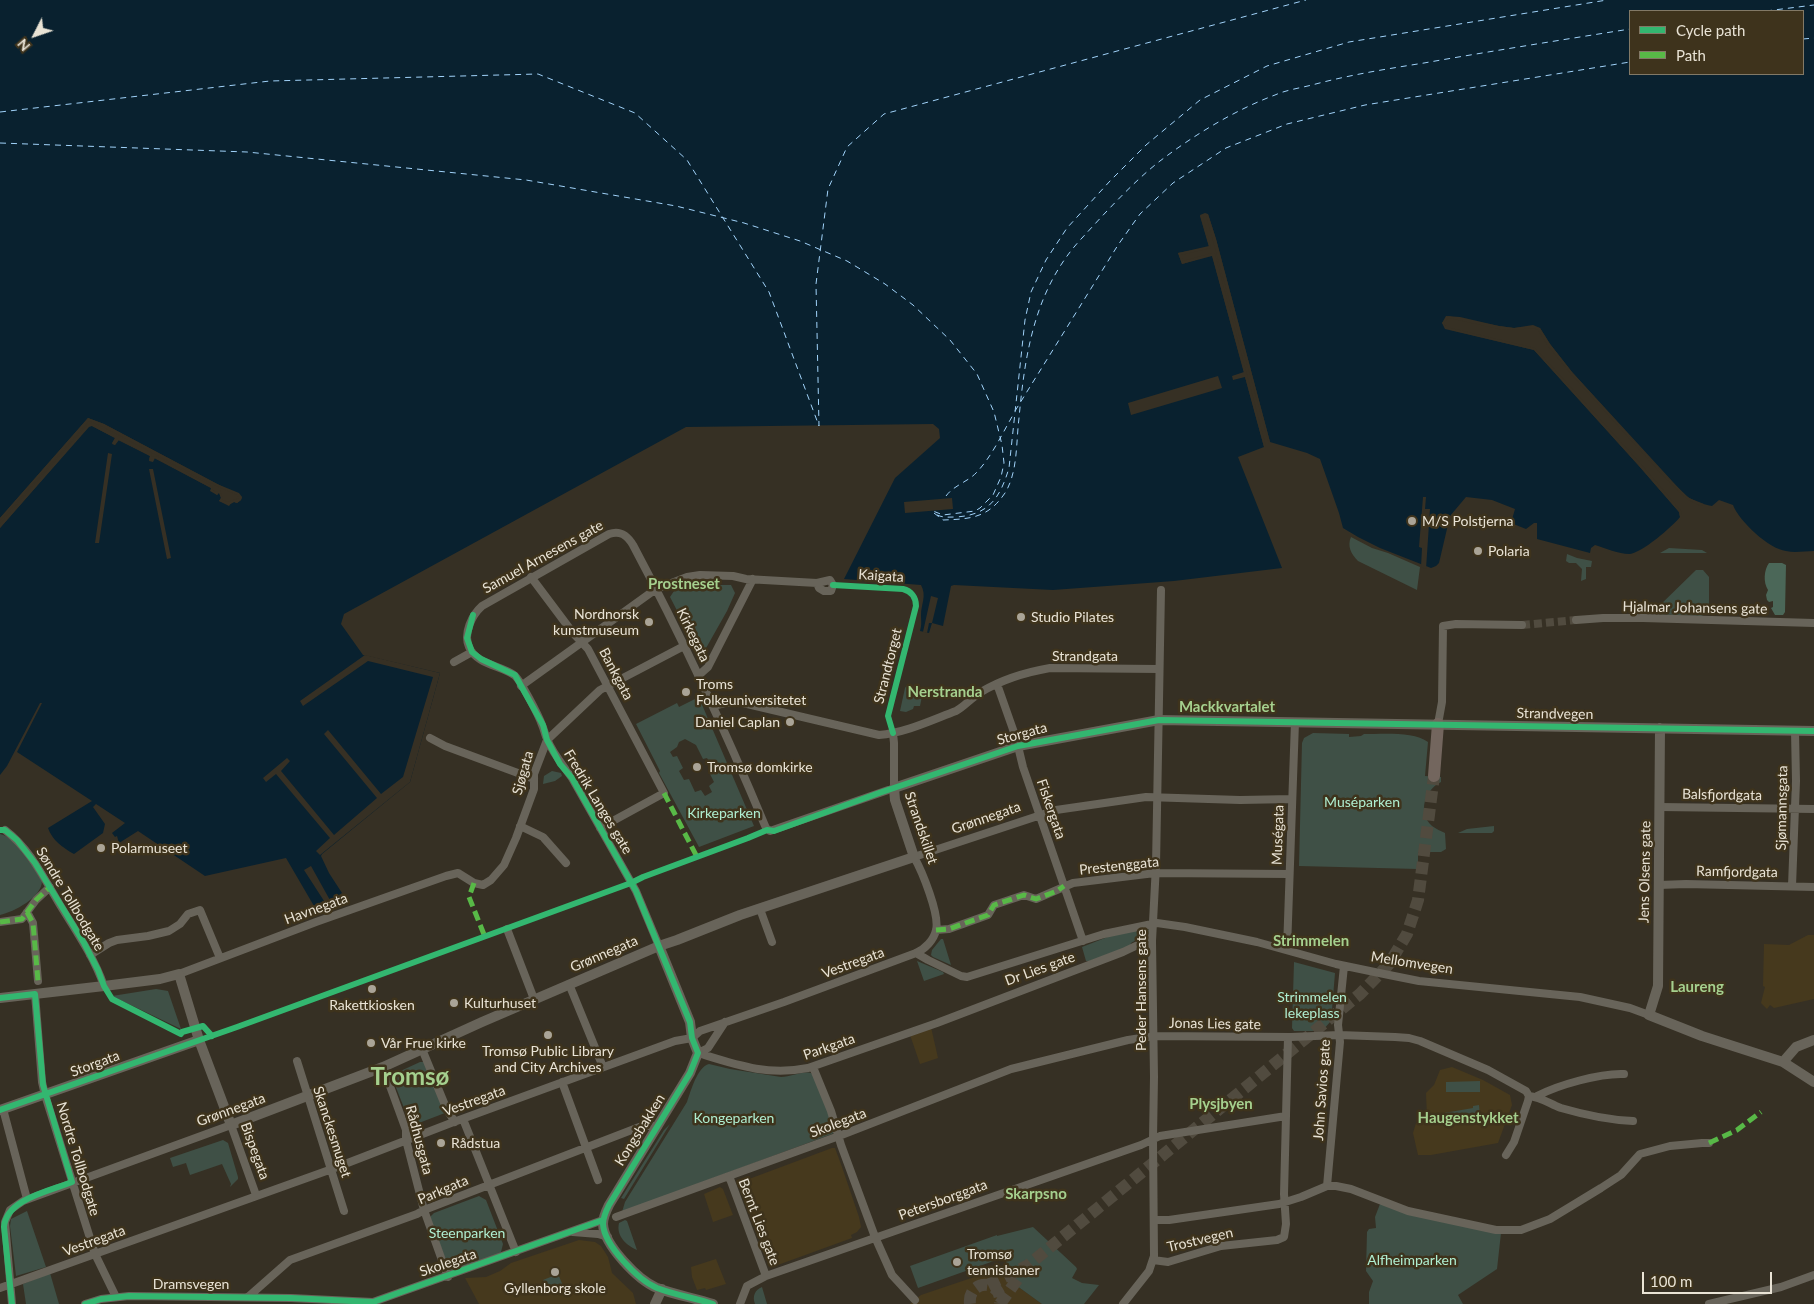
<!DOCTYPE html>
<meta charset="utf-8">
<style>
body{margin:0}
#map{position:relative;width:1814px;height:1304px;overflow:hidden;background:#363024;font-family:Lato,sans-serif}
canvas{display:block}
.legend{position:absolute;left:1629px;top:10px;width:175px;height:65px;box-sizing:border-box;background:#3e331c;border:1px solid #827966;margin:0;padding:6px 9px;list-style:none;font-size:15px;color:#e9e3d5}
.legend li{display:flex;align-items:center;gap:10px;height:25px}
.legend b{width:25px;border:1px solid #827966}
.north{position:absolute;left:10px;top:10px;width:50px;height:50px;-webkit-text-stroke:4px #3e331c;paint-order:stroke;rotate:229deg;font-size:14px;font-weight:700;line-height:20px;text-align:center;color:#e9e3d5}
.north::after{content:'';display:block;margin:auto;width:18px;height:22px;background:#e9e3d5;clip-path:polygon(50% 0,100% 100%,50% 72%,0 100%)}
.scale{position:absolute;left:1642px;top:1272px;width:130px;height:22px;box-sizing:border-box;border:2px solid #e9e3d5;border-top:0;padding-left:6px;font-size:15px;line-height:18px;white-space:nowrap;color:#e9e3d5;-webkit-text-stroke:4px #3e331c;paint-order:stroke}
</style>
<div id="map">
<canvas width="1814" height="1304"></canvas>
<ul class="legend">
<li><b style="height:6px;background:#33b770"></b>Cycle path</li>
<li><b style="height:6px;background:#58b947"></b>Path</li>
</ul>
<div class="north">N</div>
<div class="scale">100 m</div>
</div>
<script>
const c = document.querySelector('canvas').getContext('2d');
c.lineJoin = 'round';
function fill(path, color) { c.fillStyle = color; c.fill(path, 'evenodd'); }
function stroke(path, color, width, dash) { c.strokeStyle = color; c.lineWidth = width; c.lineCap = dash ? 'butt' : 'round'; c.setLineDash(dash || []); c.stroke(path); }
function label(font, color, halo, rows, align = 'center') {
  c.font = font + ' Lato,sans-serif'; c.lineWidth = 5; c.setLineDash([]); c.textBaseline = 'middle'; c.strokeStyle = halo; c.fillStyle = color; for (const [text, x, y, turn = 0] of rows) {
    c.save(); c.translate(x, y); c.rotate((+turn || 0) * Math.PI / 180); c.textAlign = isNaN(turn) ? turn : align; if (halo) c.strokeText(text, 0, 0); c.fillText(text, 0, 0); c.restore();
  }
}
const built = new Path2D(`
 M1808,935H1814V999L1774,1008L1770,1005L1767,1009L1761,1003L1765,987L1763,986L1764,944L1789,945Z
 M931,1027L938,1058L920,1064L910,1035Z
 M1452,1067L1483,1080L1510,1095L1512,1105L1498,1143L1431,1155H1418L1413,1133L1416,1123L1427,1117L1426,1093L1434,1085L1440,1070Z
 M832,1148H835L842,1167L859,1217L861,1227L857,1232L851,1235L852,1238L775,1266L768,1261L741,1182Z
 M720,1187L723,1189L733,1215L713,1222L704,1194Z
 M579,1240L595,1242L601,1246L608,1257L612,1273L633,1293L636,1304H479L465,1278L486,1277L500,1271L511,1263Z
 M716,1259L726,1284L706,1290L705,1288L697,1290L692,1277L691,1267Z
 M995,1270L1042,1304H910L921,1295Z`);
const green = new Path2D(`
 M1351,537L1372,548L1388,553L1420,567L1417,590L1358,561C1351,554 1347,546 1351,537Z
 M1669,548L1702,550L1707,553H1660Z
 M1567,554L1577,558L1592,561L1591,567H1586V579L1581,581L1582,569L1576,563H1569L1566,561Z
 M1696,570H1703L1709,577V608L1706,614L1701,616L1654,614L1655,610Z
 M702,585H731L735,593L727,611L701,657L670,597L674,591Z
 M907,685L920,688L923,691L920,706H914L913,709L906,712L900,711L905,688Z
 M697,698L700,700L754,826L699,847L659,773L660,771L636,724L677,703L679,707ZM685,739L696,745L703,759L707,758L712,767L708,770L714,782L709,786L712,792L705,796L701,790L695,792L689,779L684,780L679,771L683,768L677,756L673,757L670,752L677,747L679,742Z
 M1313,733L1349,734V737L1361,736L1364,734C1381,734 1414,731 1428,742L1425,776L1441,777V782C1425,790 1417,812 1432,826C1436,829 1441,831 1445,833L1446,849L1441,852H1418V869L1299,866L1302,743L1304,738Z
 M552,771L561,773L562,776L555,781L543,784L544,776Z
 M1494,826V831L1492,833H1458L1467,829Z
 M0,834C21,840 31,864 42,881C42,897 14,912 0,915Z
 M1147,928L1150,931L1144,939L1136,940L1131,943L1130,946L1090,961H1086L1082,947L1110,936Z
 M941,939H943L951,965L933,957L931,955L932,950Z
 M917,961L943,972L944,974L924,981Z
 M1294,962L1335,973L1331,1021L1322,1031H1294L1292,1028Z
 M156,989L168,991L181,1029L112,996Z
 M420,1062H425L445,1113L411,1126L392,1077L394,1074Z
 M709,1064L730,1069L781,1077C791,1077 801,1071 811,1073L815,1077L834,1124V1132L832,1134L622,1212L625,1202L687,1102C691,1091 697,1067 709,1064Z
 M1480,1081V1092H1446V1082Z
 M1479,1105L1480,1116L1445,1122L1444,1113L1473,1108V1106Z
 M670,1124L624,1199L621,1198L664,1130Z
 M223,1140L228,1143L238,1177V1179L230,1187L231,1184L222,1164L190,1175L186,1163L173,1167L170,1158Z
 M479,1196L486,1200L503,1244L501,1252L498,1254L451,1271L449,1270L430,1217L434,1213Z
 M1380,1204L1501,1233L1497,1269L1458,1295L1463,1304H1369V1292L1373,1281L1366,1271L1367,1232L1369,1229L1376,1228L1375,1217Z
 M27,1211L46,1267L16,1276L10,1226L11,1219Z
 M625,1220L627,1221L637,1250C626,1245 616,1236 619,1223Z
 M1033,1227L1076,1267L1077,1269L1072,1278L1082,1283L1099,1285L1084,1304H1042L995,1270L1007,1265L1005,1257L918,1288L910,1266L997,1235V1236Z
 M50,1273L59,1304H26L23,1284Z
 M558,1274L564,1288L549,1294L543,1280Z
 M762,1287L767,1304H755C752,1296 755,1290 762,1287Z`);
const forest = new Path2D(`
 M1769,563H1782L1786,565L1785,612L1783,615H1775L1771,608L1773,607V601L1769,602L1767,600L1766,595L1768,590C1763,582 1764,570 1769,563Z`);
const water = new Path2D(`
 M0,0H1814V551C1805,551 1795,553 1786,551C1769,549 1739,521 1733,505L1719,500L1712,506C1702,504 1692,501 1684,494L1572,372L1550,344L1540,328L1533,326L1514,328L1499,326L1448,316L1442,323L1451,330L1534,350L1639,466L1679,512L1680,517C1673,526 1641,554 1629,554C1619,554 1605,548 1595,545L1591,548L1590,553L1537,539V523H1534L1526,529L1511,523L1515,509L1492,500L1466,497L1450,516L1439,563L1436,566L1431,568L1380,548L1358,537L1343,528L1339,513L1320,459L1307,453L1270,442L1216,239L1208,214L1200,216L1209,247L1178,253L1182,264L1212,255L1264,447L1238,457L1282,568L1174,581L1053,590L954,585L951,586L943,626L932,623L929,633L920,631C922,624 921,621 921,615C921,604 927,596 921,585L844,579L895,478L940,438L939,429L933,424L686,427L344,614L341,624L363,655L440,673L410,782L322,854L321,856L329,873L342,893L331,900V901L325,905L323,901L314,906L286,858L205,876L138,831L119,843L117,836L115,837L112,833L125,823L96,804L93,807L105,824L103,833L74,854C63,848 52,840 48,828L92,801L17,752L42,703H40L7,766L0,775V528L89,426H92L115,438L112,443L115,445L118,440L150,456L149,460L154,458L211,488L217,495L219,492L221,498L219,501L229,505L234,502L237,503L241,500L242,497L104,424L88,418L0,518ZM1630,11H1803V74H1630Z`);
const pier = new Path2D(`
 M1205,213L1208,214L1216,239L1270,442L1269,444L1206,216H1203L1211,248L1181,255L1183,261L1212,253L1215,254L1266,446L1264,447L1245,377L1233,380L1232,376L1244,372L1212,256L1182,264L1178,253L1209,246L1200,215Z
 M1446,316L1460,317L1499,326L1514,328L1533,325L1540,328L1550,344L1572,372L1667,477L1689,498L1704,504L1701,506L1688,500L1666,479L1570,373L1548,346L1538,330L1533,328L1514,330L1499,329L1449,318L1445,321L1444,323L1445,325L1451,328L1535,348L1641,464L1681,511L1682,515L1680,517L1679,512L1639,466L1534,350L1445,329L1442,323Z
 M1218,376L1222,388L1131,415L1128,403Z
 M88,418L104,424L217,484L239,493L242,497L241,500L237,503L234,502L231,503L229,506L219,501L221,498L219,493L217,495L210,491L211,488L155,458L153,462L149,461L150,456L119,440L115,445L112,444L115,438L92,426L89,427L0,528V524L11,511L87,425L91,423L151,453L152,457L156,456L212,486L213,490L216,492L220,490L223,500L228,502L239,498L237,495L216,486L103,427L89,421L0,521V518Z
 M108,453L112,454L99,543H95Z
 M149,469H153L171,558L167,559Z
 M1423,497H1426L1425,509H1430L1426,569L1421,567L1422,548L1419,547Z
 M952,498L953,509L905,513L904,502Z
 M931,596L938,598L932,623H929L927,633L923,632Z
 M365,655L440,673L410,782L320,855L316,851L330,838L276,774L266,782L263,778L287,758L290,761L281,771L334,835L377,798L324,734L328,730L381,794L403,777L433,677L368,661L303,706L300,701Z
 M311,866L331,902L326,904L304,870Z`);
const ferry = new Path2D(`
 M1766,11L1814,5
 M1803,39L1814,38
 M0,112L270,81L538,74L635,113L687,160L769,292L819,426L816,284L828,189L847,147L884,114L1306,0
 M0,143L247,152L526,180L676,206L744,223L800,241L847,261L885,284L913,305L950,340L977,374L994,412L1002,445L1004,463L1001,477L993,495L980,508L975,511L943,515L933,511
 M1015,411L1118,245L1140,214L1173,183L1226,148L1287,124L1365,105L1630,62
 M946,496C954,485 968,482 977,472C992,456 1002,434 1013,415
 M934,513L943,520C971,519 988,518 1005,493C1018,472 1016,442 1019,418C1025,353 1035,288 1082,238C1105,213 1133,182 1160,161C1194,135 1235,110 1275,95C1286,90 1300,88 1312,85C1349,75 1386,69 1424,63C1492,51 1561,40 1630,29
 M937,515C944,518 949,517 956,517C989,515 1000,498 1009,468L1025,320L1031,292L1046,260L1067,228L1110,181L1146,145L1200,100L1267,66L1349,42L1607,0`);
const minorTunnel = new Path2D(`
 M1522,625L1576,620`);
const primaryTunnel = new Path2D(`
 M988,1285L1027,1266L1360,994L1389,964L1407,934L1418,900L1434,776
 M970,1304C967,1279 1003,1278 1000,1304
 M1000,1304L1024,1270`);
const minor = new Path2D(`
 M531,577L573,633L588,649L664,793L600,828
 M1576,620L1603,618H1643L1814,623
 M454,662L472,652
 M699,675L708,667L753,579
 M997,684L1016,738L1023,767L1083,941
 M521,686L656,589L687,577L700,575L733,576L746,579L817,583L830,580L833,585L831,591H824L819,588L817,583
 M713,706L725,703H743L879,735C905,733 932,720 956,711C965,706 971,698 981,692C1001,680 1027,672 1050,668L1159,669
 M1438,724L1442,702L1443,626L1456,624L1522,625
 M430,738L445,746L534,779
 M1660,807L1814,809
 M520,826L543,837L566,863
 M5,830C31,850 43,877 60,905C76,931 94,957 104,986
 M1659,885L1686,884L1814,887
 M1792,886L1796,781L1795,731
 M760,909L772,942
 M27,912L33,923L38,981
 M0,922L22,919L36,900L50,887
 M507,929L534,999
 M936,930L949,929L988,915L994,905L1024,895L1036,899L1073,883L1155,873L1289,874
 M659,946L636,891L572,778C563,765 553,754 547,739C545,735 544,729 542,725C539,716 520,679 514,675C500,665 477,665 469,647C463,633 472,615 482,606L609,534C620,530 627,535 633,545C682,637 726,732 766,828L770,831L894,788V743L893,733
 M1287,949L1295,722
 M916,953L928,960L961,976L967,977L1104,934L1157,923L1185,927L1257,942L1336,964L1389,975L1419,981L1580,997L1630,1008L1649,1015
 M90,955L109,943L117,940L148,936L169,931L180,924L188,914L200,910L220,958
 M179,974L316,922L446,876L458,873L474,883L483,885L491,880L504,865L516,838L534,789V774L547,740L600,690L684,646
 M569,984L603,1067
 M35,994L42,1082L45,1095L95,1254L116,1297
 M422,1049L447,1110L455,1122
 M698,1053C737,1065 767,1076 808,1068L937,1023L1123,952L1144,942L1152,941
 M698,1053L708,1048L725,1022
 M297,1061L344,1211
 M383,1067L406,1130V1140L424,1210L448,1277
 M813,1067L831,1111L841,1145L875,1237L892,1275L915,1300
 M562,1082L598,1180
 M1529,1096C1541,1097 1550,1104 1561,1108C1585,1115 1608,1120 1633,1121
 M1537,1096C1558,1085 1600,1073 1624,1074
 M3,1109L27,1199
 M463,1119L516,1252
 M729,1176L766,1276
 M1327,1186L1340,1042L1338,1025L1344,966
 M616,1217L839,1136L1011,1069L1128,1040L1154,1036L1291,1037L1339,1035L1395,1037L1409,1038L1420,1041L1488,1070L1526,1091L1529,1096L1528,1101L1514,1142L1506,1155
 M1154,1220H1169L1279,1204L1301,1197L1327,1186H1336L1351,1189L1408,1211L1496,1230H1521L1550,1219L1601,1188L1621,1175L1640,1154L1670,1146L1702,1143H1709
 M573,1232L598,1234L608,1237
 M1153,1260L1168,1262L1221,1246L1277,1240L1284,1237L1286,1224L1284,1194L1288,1037
 M0,1288L332,1169L451,1123L675,1041L692,1038L700,1031L784,1002L916,953C925,949 934,940 936,930C940,915 922,871 914,857L1056,810L1146,797L1240,800L1292,799
 M248,1297L290,1260L417,1214L424,1210L642,1126H658
 M12,1304L5,1222L10,1210L23,1201L231,1125L256,1195
 M85,1304L101,1299L129,1296L291,1298L373,1302L603,1220
 M740,1304L747,1286L766,1276L1141,1145L1160,1136L1286,1116
 M1123,1304L1149,1271L1154,1256L1153,1139L1154,1077L1152,941L1156,865L1161,590
 M1709,1304L1781,1287L1814,1275`);
const tertiary = new Path2D(`
 M1660,728L1658,986L1649,1015L1702,1036L1783,1062L1814,1082
 M659,946L690,1022L692,1038L698,1053L690,1073L609,1205C606,1211 603,1217 603,1224C604,1245 638,1280 657,1288C675,1295 695,1298 713,1304
 M0,998L104,986L160,979L179,974L199,1040L231,1125L383,1067L482,1022L659,946L677,940L740,915L914,857L895,800L894,788L1018,746L1159,720L1814,731
 M1783,1062L1796,1047L1814,1040
 M0,1110L199,1040
 M655,1304L662,1289`);
const primary = new Path2D(`
 M1434,776L1438,724`);
const quiet = new Path2D(`
 M664,793L697,857
 M474,883L469,897L485,937
 M27,912L33,923L38,981
 M0,922L22,919L36,900L50,887
 M936,930L949,929L988,915L994,905L1024,895L1036,899L1057,891L1064,886
 M1709,1143L1737,1130L1761,1112`);
const cycleway = new Path2D(`
 M833,585L903,589C911,591 916,597 916,606L888,716L893,733
 M473,615L467,638L472,652L481,659L515,675L543,725L547,740L560,764L572,778L636,891L690,1022L692,1038L698,1053L690,1073L609,1205C606,1211 603,1217 603,1224C604,1245 638,1280 657,1288C675,1295 695,1298 713,1304
 M0,830H5L17,840L35,863L84,943L98,970L104,986L112,999L181,1034L182,1032L203,1026L212,1036
 M0,998L35,994L43,1085L72,1182C50,1191 6,1199 4,1227L12,1304
 M0,1110L237,1027L631,883L643,877L748,838L767,830L774,831L879,793L1018,746L1159,720L1814,731
 M85,1304L101,1299L129,1296L291,1298L373,1302L603,1220`);
const markers = [
 [1412,521,5,"#aaa497"],
 [1478,551,5,"#aaa497"],
 [1021,617,5,"#aaa497"],
 [649,622,5,"#aaa497"],
 [686,692,5,"#aaa497"],
 [790,722,5,"#aaa497"],
 [697,767,5,"#aaa497"],
 [101,848,5,"#aaa497"],
 [372,989,5,"#aaa497"],
 [454,1003,5,"#aaa497"],
 [548,1035,5,"#aaa497"],
 [371,1043,5,"#aaa497"],
 [441,1143,5,"#aaa497"],
 [957,1262,5,"#aaa497"],
 [555,1272,5,"#aaa497"]
];
const poiNames = [
 ["M/S Polstjerna",1422,521],
 ["Polaria",1488,551],
 ["Nordnorsk",639,614,"right"],
 ["kunstmuseum",639,630,"right"],
 ["Studio Pilates",1031,617],
 ["Troms",696,684],
 ["Folkeuniversitetet",696,700],
 ["Daniel Caplan",780,722,"right"],
 ["Tromsø domkirke",707,767],
 ["Polarmuseet",111,848],
 ["Kulturhuset",464,1003],
 ["Rakettkiosken",372,1005,"center"],
 ["Vår Frue kirke",381,1043],
 ["Tromsø Public Library",548,1051,"center"],
 ["and City Archives",548,1067,"center"],
 ["Rådstua",451,1143],
 ["Tromsø",967,1254],
 ["tennisbaner",967,1270],
 ["Gyllenborg skole",555,1288,"center"]
];
const streetNames = [
 ["Samuel Arnesens gate",543,557,-29],
 ["Kaigata",881,576,4],
 ["Hjalmar Johansens gate",1695,608,1],
 ["Kirkegata",693,635,64],
 ["Strandgata",1085,656],
 ["Strandtorget",888,666,-76],
 ["Bankgata",616,674,62],
 ["Strandvegen",1555,714,1],
 ["Storgata",1022,734,-15],
 ["Sjøgata",523,773,-74],
 ["Balsfjordgata",1722,795,1],
 ["Fredrik Langes gate",598,802,59],
 ["Sjømannsgata",1782,808,-89],
 ["Fiskergata",1051,809,71],
 ["Grønnegata",986,818,-19],
 ["Strandskillet",921,828,71],
 ["Muségata",1278,835,-88],
 ["Prestenggata",1119,866,-6],
 ["Jens Olsens gate",1645,872,-89],
 ["Ramfjordgata",1737,872,1],
 ["Søndre Tollbodgate",70,899,59],
 ["Havnegata",316,909,-20],
 ["Grønnegata",604,954,-23],
 ["Vestregata",853,963,-20],
 ["Mellomvegen",1412,963,9],
 ["Dr Lies gate",1040,969,-20],
 ["Peder Hansens gate",1141,990,-90],
 ["Jonas Lies gate",1215,1024,1],
 ["Parkgata",829,1047,-19],
 ["Storgata",95,1064,-20],
 ["John Savios gate",1322,1090,-86],
 ["Vestregata",474,1101,-20],
 ["Grønnegata",231,1110,-20],
 ["Skolegata",838,1123,-21],
 ["Kongsbakken",640,1130,-58],
 ["Skanckesmuget",332,1132,72],
 ["Rådhusgata",419,1140,75],
 ["Bispegata",255,1151,70],
 ["Nordre Tollbodgate",78,1159,73],
 ["Parkgata",443,1190,-23],
 ["Petersborggata",943,1200,-20],
 ["Bernt Lies gate",759,1222,69],
 ["Trostvegen",1200,1240,-13],
 ["Vestregata",94,1241,-20],
 ["Skolegata",448,1263,-19],
 ["Dramsvegen",191,1284]
];
const parkNames = [
 ["Muséparken",1362,802],
 ["Kirkeparken",724,813],
 ["Strimmelen",1312,997],
 ["lekeplass",1312,1013],
 ["Kongeparken",734,1118],
 ["Steenparken",467,1233],
 ["Alfheimparken",1412,1260]
];
const neighbourhoodNames = [
 ["Prostneset",684,584],
 ["Nerstranda",945,692],
 ["Mackkvartalet",1227,707],
 ["Strimmelen",1311,941],
 ["Laureng",1697,987],
 ["Plysjbyen",1221,1104],
 ["Haugenstykket",1468,1118],
 ["Skarpsno",1036,1194]
];
const townNames = [
 ["Tromsø",410,1077]
];
fill(built, '#46391d');
fill(green, '#3f5046');
fill(forest, '#4b6758');
fill(water, '#09212f');
fill(pier, '#363024');
stroke(ferry, '#a1d3fa', 1, [6, 5]);
stroke(minorTunnel, '#514b3f', 8, [8, 4]);
stroke(primaryTunnel, '#514b3f', 12, [12, 6]);
stroke(minor, '#68645a', 8);
stroke(tertiary, '#68645a', 10);
stroke(primary, '#73665e', 12);
stroke(quiet, '#58b947', 5, [10, 5]);
stroke(cycleway, '#33b770', 6);
for (const [x, y, r, color] of markers) { const dot = new Path2D(); dot.arc(x, y, r, 0, 2 * Math.PI); c.fillStyle = color; c.fill(dot); stroke(dot, '#3e331c', 2); }
label('14px', '#e9e3d5', '#3e331c', poiNames, 'left');
label('14px', '#e9e3d5', '#3e331c', streetNames);
label('14px', '#afeed1', '#3e331c', parkNames);
label('bold 15px', '#a5d08e', '#3e331c', neighbourhoodNames);
label('bold 24px', '#a5d08e', '#3e331c', townNames);
</script>
